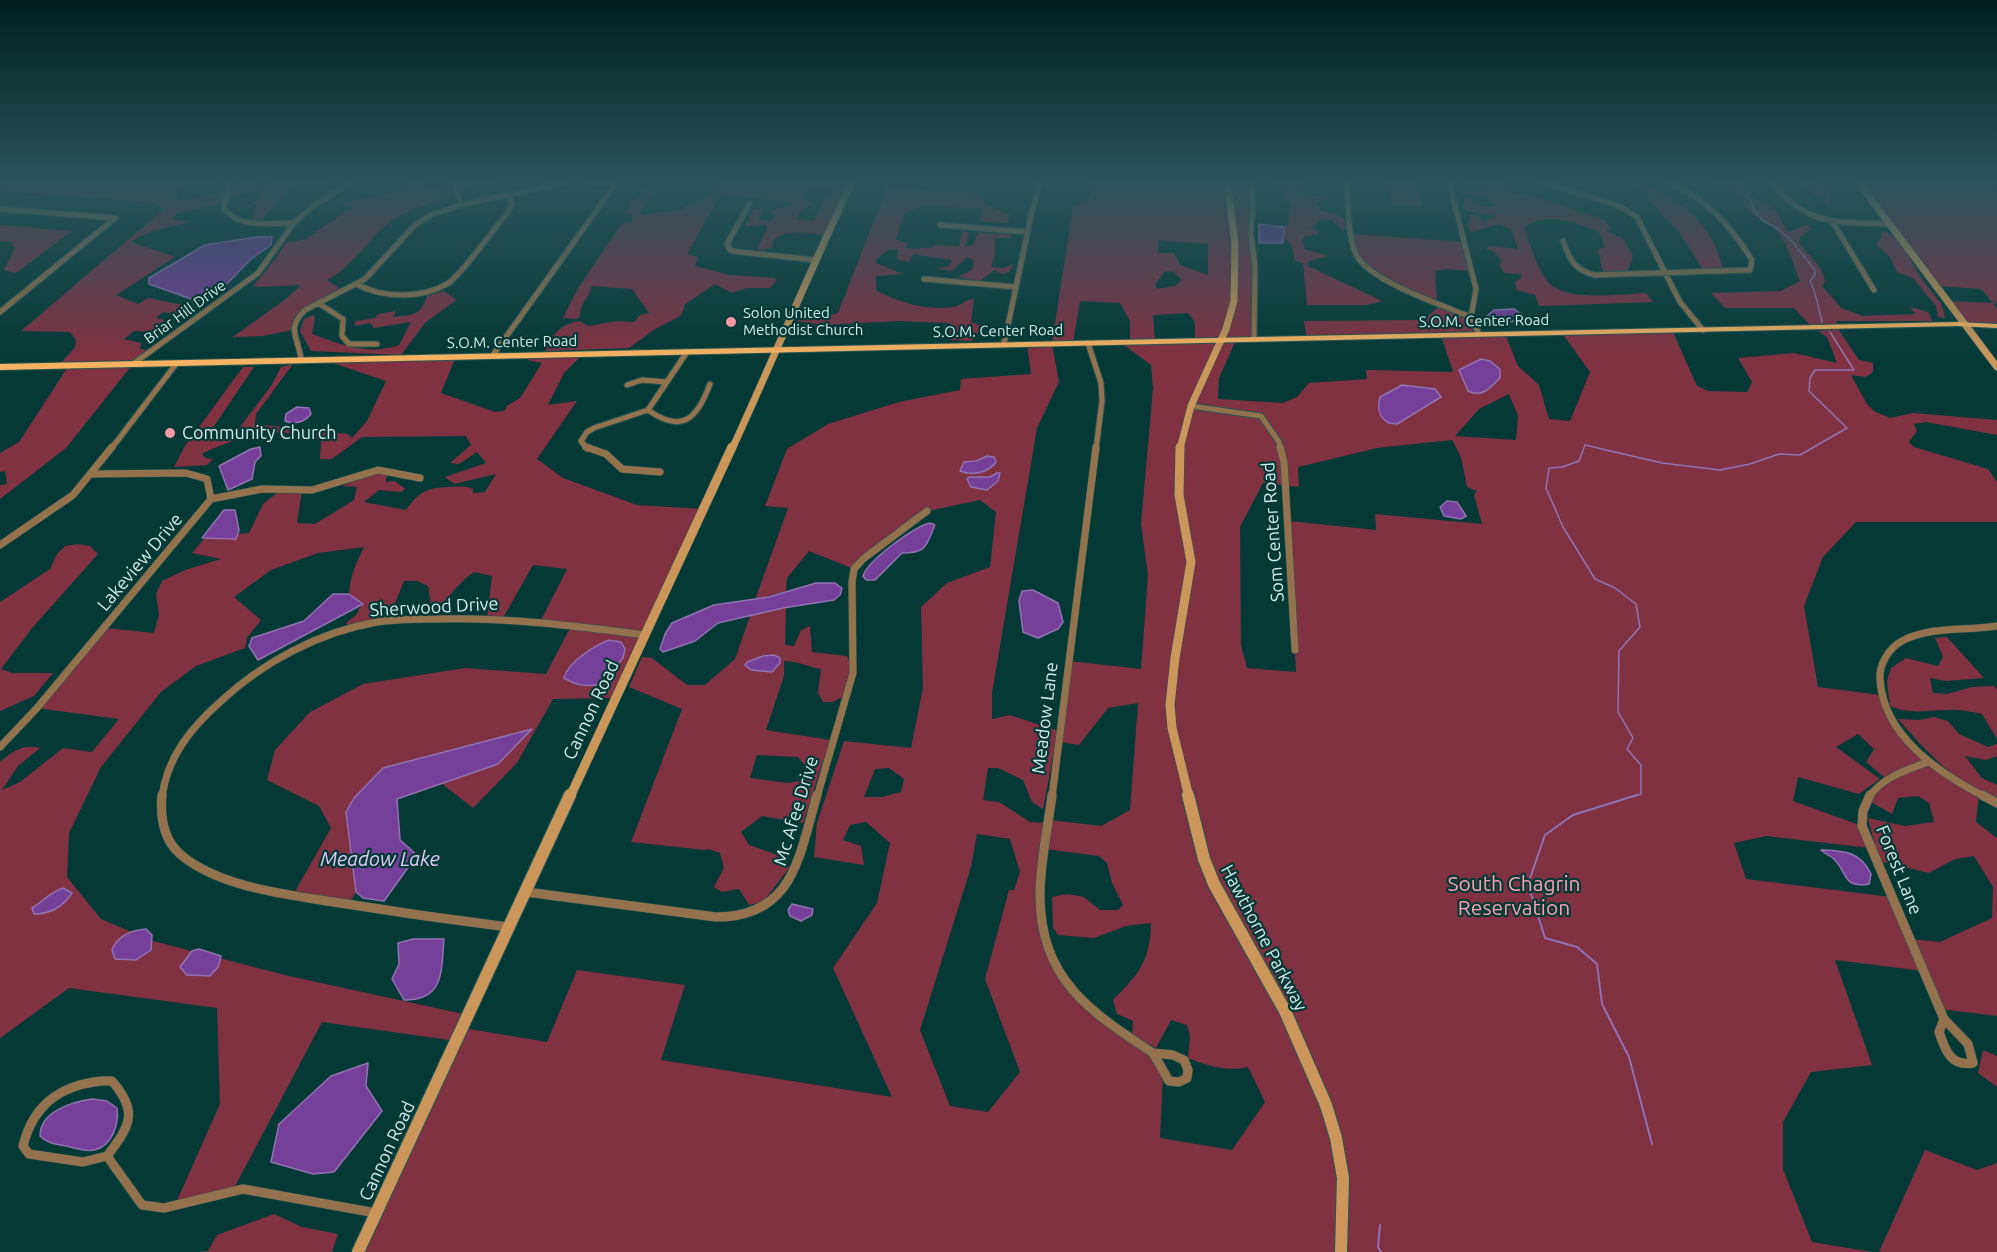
<!DOCTYPE html>
<style>
body{margin:0}
canvas{display:block;background:#053936}
</style>
<canvas width="1997" height="1252"></canvas>
<script>
const c = document.querySelector('canvas').getContext('2d');
c.lineJoin = 'round';
function fill(path, color) { c.fillStyle = color; c.fill(path, 'evenodd'); }
function stroke(path, color, width, dash) { c.strokeStyle = color; c.lineWidth = width; c.lineCap = dash ? 'butt' : 'round'; c.setLineDash(dash || []); c.stroke(path); }
function label(font, color, halo, rows, align = 'center') {
  c.font = font + ' Ubuntu,sans-serif'; c.lineWidth = 4.5; c.setLineDash([]); c.textBaseline = 'middle'; c.strokeStyle = halo; c.fillStyle = color; for (const [text, x, y, turn = 0] of rows) {
    c.save(); c.translate(x, y); c.rotate((+turn || 0) * Math.PI / 180); c.textAlign = isNaN(turn) ? turn : align; if (halo) c.strokeText(text, 0, 0); c.fillText(text, 0, 0); c.restore();
  }
}
const green = new Path2D(`
 M0,182H220L180,189L176,199L189,200L226,191L224,203L180,212L172,219L190,222C169,228 149,229 131,242L175,257L116,295L138,304L148,298L197,308L187,315L163,312L156,318L165,320L150,332L134,331L124,339L141,343L140,349L150,350L134,361L62,362L75,347L76,340L70,332L21,331L164,209L155,204L133,201L0,191Z
 M246,182H257L259,184L281,182H328V184H295C292,189 264,218 261,219C258,220 255,219 252,220L256,205L237,210C247,206 259,203 261,191L229,196L232,184Z
 M409,182H426L421,187L453,185L454,182H498L456,192L457,196C431,203 402,210 381,229C363,247 350,268 327,280L343,291C328,298 295,312 292,330L263,336L233,337L287,298L301,285L259,287L253,286L276,258L285,243L306,239L352,207L340,203C362,197 392,198 409,182Z
 M722,182L838,183L849,182L827,235C809,234 785,227 772,242L773,247L763,250L757,249L767,228L766,225L745,226L754,208L765,210L758,219L770,222L775,216L769,211L785,207L792,203L721,194L687,254L698,257L695,266L729,275L775,278L776,281L770,288H746L732,293L715,284L684,305V309L680,316L655,329L629,348L545,351C556,332 558,325 580,321L588,326L618,321L634,322L640,315L649,313L632,289L591,286C591,297 580,301 580,316L577,319L563,318L577,290L620,226L626,222L632,223V215L626,213L632,201L644,194L639,190L641,188L654,192L640,212L643,215L685,209V206L705,197ZM808,189H834L825,195L814,221L796,219L800,212L813,202L803,199Z
 M1092,182H1251L1254,258V339L1235,342L1219,378L1218,399L1283,403L1297,397L1309,383L1367,379L1366,370L1453,372L1441,335L1505,334L1518,366L1539,385L1549,419L1570,421L1590,372L1562,333L1672,330L1697,386L1708,391L1747,392L1752,382L1738,358L1794,353L1837,363L1827,337L1818,331L1838,329L1859,360L1873,363V372L1866,377L1851,375L1867,404L1874,411L1890,418L1913,413L1997,420V435L1926,422L1914,424L1917,431L1909,442L1914,447L1988,469L1997,482V522H1856L1823,557L1804,606L1818,687L1881,695L1895,725L1928,762L1979,794L1976,822L1997,838V1016L1940,1009L1923,971L1835,960L1872,1065L1811,1072L1783,1122V1169L1812,1242L1872,1252H358L456,1041L322,1022L232,1192L175,1205L220,1104L217,1008L69,988L0,1038V762C13,751 23,744 40,748L18,766L2,790L20,782L63,748L92,752L119,719L37,708L105,628L154,633L159,615L156,594L162,581L185,570L221,559L192,553L205,538L236,539L238,534L249,533L263,504L277,493V490L302,491L297,523L315,524L354,500L357,487L342,486L373,473H391L386,478V482L395,481L405,489L401,492L379,490L364,502L406,510C420,491 426,488 450,487C459,487 464,485 473,489V493L485,492L496,474L454,484L445,477L486,463L477,452L459,464L450,463L471,445L466,436L362,437L332,459H320L321,441C309,432 270,431 255,434C245,436 210,449 202,454L206,458L213,459L207,465L174,467L185,446L243,367H254L210,432L209,439L233,436L271,386L281,367L293,364L256,414L255,424L347,434L352,438L367,421L386,381L324,360L456,356L441,393L495,412L504,411L508,405L520,398L542,363L527,360L530,357H580L564,373L548,405L577,401L537,459L563,478L637,505L702,509L615,698L553,699L517,763L473,808L441,783L498,764L383,768L354,798L346,812L356,892L348,905L293,895L331,828L319,806L267,780L275,750L310,712L363,684L465,668L546,674L571,626L540,622L567,569L533,565L503,618H487L492,576L474,572C457,583 448,601 432,612L428,586L417,581H404L389,618L347,626V622L356,615L361,606L349,594C350,575 356,564 364,547L318,553L271,570L234,597L261,620L247,638L245,648L196,666L161,692L101,767L69,833L67,877L101,919L153,941L289,976L468,1015L463,1028L547,1042L577,970L685,985L661,1060L892,1097L833,968L877,903L890,843L866,822L850,825L843,840L861,846L864,865L814,857L817,823L844,741L911,748L923,688L921,607L947,583L990,567L996,512L980,500L928,511L854,569L809,551L787,578L786,591L755,600L788,508L765,506L787,449L828,424L899,402L960,390L961,379L1031,374L1027,344L1052,343L1073,207L1090,197ZM1159,240L1208,244V275L1180,265L1174,253H1158ZM1165,271L1174,272L1182,280L1175,286L1156,289V283ZM1080,301L1120,303L1130,321V342H1120L1151,365L1153,388L1141,524L1148,575L1141,669L1069,661L1059,742L1079,745L1108,708L1138,703L1130,810L1101,826L1049,820L1045,849L1099,856L1107,863L1112,883L1123,905L1118,910H1100L1084,897L1067,894L1052,897L1053,928L1058,935L1094,938L1126,926L1151,923C1150,961 1139,974 1113,1000L1117,1014L1133,1021L1132,1035L1156,1048L1171,1020L1187,1025L1190,1036L1188,1058C1208,1066 1227,1072 1248,1067L1265,1102L1232,1150L1160,1138L1163,1075L1153,1053L1071,987L1042,931L1044,823L1030,822L999,802L983,800L988,768H998L1023,780L1032,802L1043,809L1058,731L1010,715L992,719V693L1037,428L1059,382L1052,344L1073,343ZM1188,313L1195,322V338H1206V340L1155,341L1153,315ZM1402,385L1435,389L1441,397L1397,424L1389,423L1394,390ZM1509,394L1518,416L1516,440L1455,436L1479,409ZM1452,440L1461,457L1467,487L1477,491L1474,495L1482,524L1375,514L1376,530L1288,521L1296,672L1247,668L1241,645L1240,527L1263,483L1299,487L1298,467L1377,448ZM1858,734L1874,749L1866,762L1886,779L1866,799L1892,814L1898,798L1918,796L1929,803L1934,822L1905,826L1868,818L1879,861L1929,873L1955,859L1974,856L1993,887L1992,918L1940,942L1910,939L1891,897L1746,879L1734,843L1766,836L1870,848L1862,826L1793,801L1798,777L1859,794L1880,779L1836,747ZM889,768L904,779L901,792L882,797H864L875,769ZM977,834L1010,839L1020,872L1014,890H1009L985,979L1020,1072L988,1112L950,1106L920,1030L971,867Z
 M1271,182H1300L1306,196H1322L1329,199L1317,203L1320,210C1333,214 1346,214 1349,228L1343,230L1331,219L1318,221L1314,227L1309,228L1317,230L1319,234L1306,236L1302,240L1305,249L1328,256L1309,261L1308,266L1382,301L1367,305H1307L1303,263L1295,261L1292,246L1284,237V227L1289,225L1288,212L1291,208L1289,202L1284,199L1286,186Z
 M1387,182H1415L1422,207L1392,205Z
 M1457,182H1507L1512,193H1526L1606,221L1611,229L1606,231L1622,238L1633,256L1628,270L1612,273L1603,272L1598,250L1605,247L1599,232C1575,223 1547,210 1524,228C1531,246 1536,268 1549,283C1566,302 1622,294 1646,293L1653,302L1539,306L1535,295L1517,290L1515,282L1521,278V274L1505,273L1500,266L1501,260L1493,251L1486,249L1490,246L1518,249L1511,229L1499,224L1471,232L1467,226L1470,215H1477L1484,222L1496,216L1467,211L1463,207L1466,198H1473L1475,203L1487,207L1494,205L1487,196L1461,194L1456,187L1473,192L1485,189L1484,185Z
 M1715,182H1741L1753,196L1777,212L1787,230L1791,232L1794,229L1808,225L1811,229L1800,238L1799,242C1808,257 1822,263 1825,282L1822,286L1841,308L1863,316L1915,314L1910,307L1928,312L1932,321H1836L1837,324L1810,325L1794,308H1725L1711,293L1781,291L1800,281C1791,261 1791,247 1775,230C1764,219 1741,212 1743,198Z
 M1803,182C1817,182 1824,183 1833,195L1829,199V204C1819,198 1807,192 1803,182Z
 M1858,182H1997V301L1994,304L1997,309V326L1964,324L1947,301L1993,303L1981,289L1936,286Z
 M1641,184C1683,201 1711,222 1723,269L1702,268L1679,232L1648,200V193L1636,188Z
 M887,187L977,193L984,203L1010,215L1007,223L979,221L982,209L924,205L905,213L896,239L908,244L905,248C913,250 922,247 932,248L934,245L959,246L962,230L969,233L965,247L973,245L978,233L1011,234V238H995V255L991,267L1003,268L1014,264L1009,272L1002,274L994,270L980,281L961,278L959,276L972,270L974,261L967,257L952,271L938,269L950,265L952,260L913,254L909,262L897,259L898,250L889,249L876,260V263L903,274L876,276V290C897,302 927,311 953,307C961,306 966,299 974,299L971,322L982,326L972,341L951,340L949,323L898,321L822,325L797,321L807,314L826,316L838,313Z
 M0,225L72,231L16,273L4,270L15,248L10,242L0,241Z
 M1882,230L1899,240L1921,278L1942,305L1945,318L1938,317L1936,306L1913,278L1897,272L1890,257L1876,244L1882,237Z
 M1353,234L1464,242L1471,271L1446,269L1435,271L1437,302L1388,280L1357,257Z
 M444,291L456,300L425,323L401,355L311,351L300,331L304,319L313,315L315,317L312,334C340,344 369,356 399,345L411,322L374,328L370,323L354,326L356,321L375,318L378,314L396,311L393,317C412,315 421,316 427,296Z
 M1442,304L1471,317L1478,332L1306,335L1304,321L1423,320Z
 M133,364L66,448L0,499V485L7,484L5,471L0,472V453L19,442L69,365Z
 M77,544L90,546L98,554L33,627L1,669L13,673H53L34,696L0,711V602L50,569L57,554L65,546Z
 M786,607L785,645L794,646L801,630L810,626L812,652L847,656L851,666L842,697L833,702H823L818,693L821,669C808,667 798,661 784,661V676L766,730L830,740L803,823L762,816L741,832L749,845L786,858L789,868L763,902L749,905L739,889L722,892L714,887L724,868L720,853L708,849L705,850L631,842L682,709L629,687L642,657L652,658L687,685H705L735,659L750,616ZM757,755L798,757L806,767L804,780L788,783L750,778Z
 M1947,637L1984,678L1946,681L1930,678L1933,693L1947,694L1972,687L1994,686L1997,690V739L1982,714C1971,712 1959,709 1948,710C1926,710 1911,715 1890,706L1887,681L1891,668L1906,658L1938,666L1943,657L1935,638Z
 M1934,717L1948,721L1959,734L1975,741L1988,747L1997,744V756L1986,760L1965,756L1982,778L1997,785V799C1954,783 1927,752 1898,719L1919,720Z
 M1983,1050L1997,1056V1087L1978,1073Z
 M1925,1150L1977,1170L1997,1163V1252H1879Z
 M274,1214L302,1227L338,1234L332,1252H199L208,1251L217,1235Z`);
const water = new Path2D(`
 M1259,224L1284,227L1283,243H1259Z
 M256,237H272L271,245L251,259L219,292L197,301L149,284V278L205,245Z
 M1514,309L1529,319C1521,323 1494,322 1487,316L1494,310Z
 M1481,359L1490,361L1500,369V378C1490,388 1483,398 1468,391L1459,370Z
 M1402,385L1435,389L1441,397L1397,424L1389,423C1378,417 1377,408 1380,397Z
 M297,407L309,408L311,414C305,422 295,425 285,421L286,414Z
 M260,447L261,456L255,462L252,479L228,490L219,466L251,449Z
 M987,456L994,457L996,462C989,473 971,476 960,471L964,462L976,461Z
 M997,473H1000L998,481L987,490L971,487L967,479L969,477H990Z
 M1447,501L1457,502L1466,516L1461,519L1444,516L1440,507Z
 M224,510H235L239,530L236,539L202,538Z
 M930,523L935,525C926,545 928,553 902,553L875,580H866L863,576C868,560 914,527 930,523Z
 M816,583H835L842,588L840,595L834,600L783,608L718,623L695,641L663,652L660,649L665,634L672,623L714,605L769,597Z
 M1033,590L1058,603L1063,622L1058,629L1038,638L1023,632L1019,601L1022,591Z
 M333,594H349L363,604L258,660L249,646L252,638L304,621Z
 M609,640L621,642L625,649L623,658L602,684C586,687 578,686 564,678C568,662 594,646 609,640Z
 M774,655L780,658V663L772,672L751,670L745,665L747,662L763,656Z
 M532,729L498,764L397,799L400,840L417,855L384,901L363,898L356,892L346,812L354,798L383,768Z
 M1821,850C1844,851 1860,851 1871,874L1869,884C1842,889 1848,872 1833,858C1829,855 1825,854 1821,850Z
 M63,888L72,893C63,907 51,914 34,914L32,908C44,901 50,892 63,888Z
 M792,904L813,909L812,915L801,921L790,916L788,910Z
 M146,929L152,935L151,950L136,960L115,959L112,950C117,936 132,930 146,929Z
 M413,939H444C441,971 445,1000 404,1000L392,979L399,964L398,943Z
 M199,949L221,956L218,967L210,976L187,975L180,967L192,951Z
 M368,1063L366,1086L382,1111L334,1172L313,1174L271,1162L279,1124L331,1076Z
 M92,1099L107,1101L117,1108C119,1123 113,1146 94,1150C86,1152 75,1148 66,1146C56,1144 48,1144 40,1136C40,1112 71,1102 92,1099Z`);
const streamFar1 = new Path2D(`
 M1731,182L1751,201L1754,210L1763,221L1777,228L1790,239L1815,270V275L1810,281C1817,295 1818,307 1822,322
 M1632,797L1641,794V765L1627,749L1633,738L1618,712L1619,651L1640,627L1636,604L1615,588L1595,579L1563,527L1546,488L1549,468L1562,467L1579,461L1585,445L1662,463L1720,470L1750,464L1779,454L1800,455L1847,428L1809,391L1810,378L1815,370H1854L1830,332`);
const stream = new Path2D(`
 M1637,795L1573,815L1545,835L1528,884L1545,938L1577,947L1597,964L1602,1004L1629,1057L1652,1144
 M1380,1225L1378,1247L1381,1252`);
const streetFar2 = new Path2D(`
 M229,182L224,209C241,229 270,223 294,223
 M454,182L461,205
 M586,182L615,184
 M1251,182L1253,204L1251,234L1255,266L1254,339
 M1346,182C1349,203 1347,238 1357,256C1370,281 1444,306 1471,317L1479,334
 M1449,182L1476,289L1471,317
 M1543,182L1619,206L1637,217L1680,302L1703,330
 M1772,182C1805,226 1838,222 1888,224
 M750,203L727,244L731,251L815,260
 M0,209L115,218
 M1832,221L1874,290
 M940,225L1028,232
 M1563,241C1570,260 1574,270 1595,275L1750,270L1752,260C1730,225 1708,200 1669,182
 M924,279L1016,287
 M356,284C382,298 421,299 447,284C460,277 496,226 508,212L512,205L509,195
 M318,303L343,319L342,336L349,344H377
 M0,312L115,218
 M1088,343L1101,383L1102,401L1096,449
 M1004,344L1032,211L1041,182H1039
 M493,355L617,182
 M301,360C299,337 285,330 305,310L365,279L415,225L431,215L461,205L567,182
 M133,364L258,273L294,223L313,206L351,182
 M627,385L642,380L666,382
 M1191,406L1261,416L1279,442L1281,449
 M648,410C683,435 698,417 710,384
 M111,449L176,364
 M587,449L581,441L587,432L594,428L648,410L687,352`);
const streetFar1 = new Path2D(`
 M586,447L606,454L622,469L660,472
 M1280,447L1284,462L1295,650
 M211,499L262,489L312,490L378,470L420,478
 M0,545L73,495L112,447
 M0,747L37,708L211,499L207,479L186,473L91,474
 M162,797C167,757 191,728 220,702C263,662 319,632 377,622C396,619 416,619 436,619C506,617 575,626 645,635
 M817,797L853,673L852,582L854,569L863,559L927,511
 M1052,797L1096,447
 M1869,797C1883,777 1906,770 1928,762
 M1985,797C1939,773 1883,736 1880,679C1879,664 1889,648 1902,641C1930,626 1966,631 1997,626`);
const street = new Path2D(`
 M162,795C160,817 163,839 180,854C219,888 291,895 340,903C396,912 452,920 508,927
 M1052,795C1048,828 1040,862 1040,895C1040,979 1089,1011 1153,1053
 M1870,795L1863,811L1862,826L1944,1019
 M1982,795L1997,803
 M526,892L716,917C794,917 799,856 817,795
 M1944,1019L1968,1044L1973,1063C1951,1067 1945,1050 1939,1032Z
 M1153,1053L1173,1055L1184,1060L1188,1070L1187,1078L1179,1082L1169,1081Z
 M102,1081H112C139,1112 130,1126 107,1156L83,1162L29,1154L23,1146C33,1105 60,1085 102,1081Z
 M107,1156L142,1205L164,1208L243,1189L376,1213`);
const secondaryFar2 = new Path2D(`
 M1858,182L1997,367
 M732,449C773,360 810,270 852,182
 M1180,449L1191,406L1226,329L1234,301L1235,243L1227,182`);
const secondaryFar1 = new Path2D(`
 M1180,447L1179,495L1191,562L1175,658L1170,705L1172,728L1189,797
 M570,797L732,447`);
const secondary = new Path2D(`
 M1188,795L1204,859L1214,884L1285,1011L1326,1105L1336,1138L1343,1178L1341,1252
 M358,1252L570,795`);
const primary = new Path2D(`
 M1957,322L1997,324V328L1957,326L0,370V364Z`);
const markers = [
 [731,322,6,"#f39aa8"],
 [170,433,6,"#f39aa8"]
];
const farStreetnames = [
 ["Briar Hill Drive",185,312,-36],
 ["S.O.M. Center Road",1484,321,-1],
 ["S.O.M. Center Road",998,331,-1],
 ["S.O.M. Center Road",512,342,-1]
];
const farPoinames = [
 ["Solon United",743,313],
 ["Methodist Church",743,330]
];
const poiNames = [
 ["Community Church",182,433]
];
const streetNames = [
 ["Som Center Road",1273,532,-94],
 ["Lakeview Drive",140,562,-50],
 ["Sherwood Drive",434,607,-3],
 ["Cannon Road",591,710,-65],
 ["Meadow Lane",1045,718,-83],
 ["Mc Afee Drive",796,811,-73],
 ["Forest Lane",1899,870,68],
 ["Hawthorne Parkway",1264,938,62],
 ["Cannon Road",387,1151,-65]
];
const waterNames = [
 ["Meadow Lake",380,859]
];
const nearParknames = [
 ["South Chagrin",1514,884],
 ["Reservation",1514,908]
];
fill(green, '#803142');
fill(water, '#763f9a');
stroke(water, '#9273b2', 1.5);
stroke(streamFar1, '#9273b2', 1.5);
stroke(stream, '#9273b2', 2);
stroke(streetFar2, '#265653', 7);
stroke(streetFar1, '#265653', 8);
stroke(street, '#265653', 10);
stroke(secondaryFar2, '#265653', 8);
stroke(secondaryFar1, '#265653', 10);
stroke(secondary, '#265653', 14);
stroke(primary, '#265653', 2);
stroke(streetFar2, '#93724d', 5);
stroke(streetFar1, '#93724d', 7);
stroke(street, '#93724d', 9);
stroke(secondaryFar2, '#cb9659', 7);
stroke(secondaryFar1, '#cb9659', 9);
stroke(secondary, '#cb9659', 12);
fill(primary, '#f6b261');
const sky = c.createLinearGradient(0, 0, 0, 357);
sky.addColorStop(0, '#031f1e');
sky.addColorStop(0.51, '#2a545d');
sky.addColorStop(1, '#2a545d00');
c.fillStyle = sky;
c.fillRect(0, 0, 1997, 357);
for (const [x, y, r, color] of markers) { const dot = new Path2D(); dot.arc(x, y, r, 0, 2 * Math.PI); c.fillStyle = color; c.fill(dot); stroke(dot, '#053936', 2); }
label('15px', '#d4ece9', '#053936', farStreetnames);
label('15px', '#d4ece9', '#053936', farPoinames, 'left');
label('18px', '#d4ece9', '#053936', poiNames, 'left');
label('18px', '#d4ece9', '#053936', streetNames);
label('italic 20px', '#e4cafa', '#053936', waterNames);
label('21px', '#fba2b0', '#053936', nearParknames);
</script>
